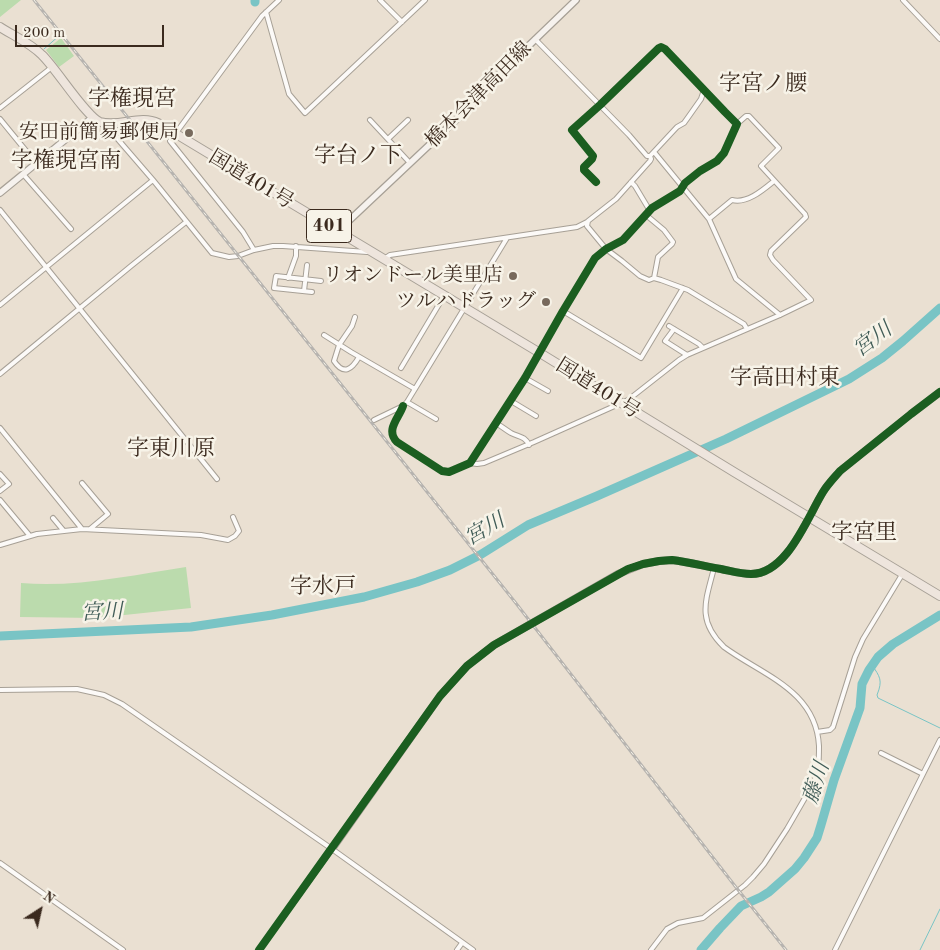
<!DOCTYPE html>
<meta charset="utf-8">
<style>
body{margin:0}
#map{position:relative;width:940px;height:950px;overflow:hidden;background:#eae0d2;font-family:"Old Standard TT",serif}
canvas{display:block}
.north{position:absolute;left:15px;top:885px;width:50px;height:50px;-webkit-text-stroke:4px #f7f3e8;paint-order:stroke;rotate:35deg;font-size:14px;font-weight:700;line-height:20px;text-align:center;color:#3b2a1e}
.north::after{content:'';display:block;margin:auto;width:18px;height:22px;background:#3b2a1e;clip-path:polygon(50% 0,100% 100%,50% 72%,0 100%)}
.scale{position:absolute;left:15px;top:25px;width:149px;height:22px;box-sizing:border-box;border:2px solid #3b2a1e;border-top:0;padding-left:6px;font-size:15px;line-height:18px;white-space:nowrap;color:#3b2a1e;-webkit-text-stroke:4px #f7f3e8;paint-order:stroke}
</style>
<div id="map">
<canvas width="940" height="950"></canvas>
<div class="north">N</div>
<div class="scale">200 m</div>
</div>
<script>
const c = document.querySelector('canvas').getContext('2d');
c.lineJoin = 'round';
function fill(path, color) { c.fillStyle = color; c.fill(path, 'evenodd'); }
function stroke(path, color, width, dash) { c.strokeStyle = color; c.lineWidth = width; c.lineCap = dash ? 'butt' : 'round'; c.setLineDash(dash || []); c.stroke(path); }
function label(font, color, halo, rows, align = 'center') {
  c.font = font + ' "Old Standard TT","Noto Serif JP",serif'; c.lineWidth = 5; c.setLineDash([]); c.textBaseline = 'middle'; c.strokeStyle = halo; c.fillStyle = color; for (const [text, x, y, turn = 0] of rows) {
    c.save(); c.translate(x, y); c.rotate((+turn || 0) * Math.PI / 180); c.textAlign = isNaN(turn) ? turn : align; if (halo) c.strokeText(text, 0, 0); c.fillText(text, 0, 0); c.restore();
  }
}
const green = new Path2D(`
 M0,0H21L0,17Z
 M61,38L74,56L59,67L46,50Z
 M186,567L191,608L96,618L20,617L21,583C74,588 133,575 186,567Z`);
const stream = new Path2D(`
 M44,49L60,35
 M872,665C880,677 883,680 877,695L878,698L940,728
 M920,950L940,909`);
const river = new Path2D(`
 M255,2V0
 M0,636L191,627L272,615L364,597L417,582L450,570L480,555L528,525L597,496L726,439L849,379L882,358L903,341L940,308
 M701,950L720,928L741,906L761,897L769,892L795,869L804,858L817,838L821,825L834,780L860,708L862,684L869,670L878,657L893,644L940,615`);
const street = new Path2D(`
 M380,0L402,22
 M903,0L940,39
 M266,12L289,94L305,113L425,0
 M535,39L629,135L647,156H650L677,127L684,123L689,116L701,99L704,90
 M0,108L52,67
 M0,119L36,163
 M370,120L410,163
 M109,129L153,180L212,253L229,257L238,256L254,250L273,246H283L367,252
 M388,139L408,120
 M654,152L709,219L736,279L780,315
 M650,156L651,159L650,161L616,199L588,221L587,226L606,249L622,261L640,276L649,280L654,278L661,280L688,290L744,324L747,329
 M23,174L71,229
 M631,182L635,186L650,211
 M0,210L217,479
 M646,215L664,230L673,242L672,244L658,257L654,278
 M709,219L732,200C747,204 763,190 774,181
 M254,250L243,232L170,141L262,16L279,0
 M384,259L390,255L577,227L587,222
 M288,278L296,256V246
 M304,291L307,265
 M312,292L274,288L276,276L321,281
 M0,305L153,180
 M563,311L641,358L683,288
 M355,317L352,326L339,345L334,361C344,376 352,369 359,357
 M669,326L699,344L703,348
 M674,329L665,341L687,355
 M324,335L351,352L415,389
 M401,368L444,296
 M0,374L131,266L186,222
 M525,378L548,391
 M511,401L536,416
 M407,402L436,419
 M403,406C399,418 385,430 397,442L442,471L449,472L470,463L525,378L563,311L595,258L606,249L623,240L652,208L680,191L685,183L700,171L717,161L724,153L737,124L725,112L665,49L661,47L659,48L600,105L572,130L593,156L592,159L584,167V170L596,182
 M374,420L403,406L407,402L507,238
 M496,423C501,426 506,430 511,433C519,437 525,436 529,445
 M0,428L82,529
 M470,463L477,464L484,463L534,442L628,400L679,360L687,355L780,315L811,300L773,260L770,255L771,251L806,217L805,214L761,166L779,148L749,116H746L737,124
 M0,474L9,484L0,491
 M82,483L108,514L90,529
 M0,500L30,536
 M53,518L63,530
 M0,545L37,534L82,529L201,535L228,540L235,536L239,531L233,517
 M0,690L77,689L104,695L122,704L332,849L473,950
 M817,732L830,730L833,727L855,657L863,639L903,573
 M881,753L923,774
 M0,863L123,950
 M259,950L332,849
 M457,950L462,943
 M651,950L667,929L678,923L703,918L745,885L753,877L764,864L787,829L813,784C819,772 819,759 819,746C816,690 762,675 724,647C696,620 706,600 714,568
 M835,950L940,740`);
const secondary = new Path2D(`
 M0,193L93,117
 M338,231L476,101L490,83L576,0
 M332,849L440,696L467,666L494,645L618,574L643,564L659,561L672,560C688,562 704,566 721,569C731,571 741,574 751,574C787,574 807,518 823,492C828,484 834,478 840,471L911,414L940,392`);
const highway = new Path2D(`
 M0,27C14,36 30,43 42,55C56,68 86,117 100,122C119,128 140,114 158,123L540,353L734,472L940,596`);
const rail = new Path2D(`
 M34,0L515,602L735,886L786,950`);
const cycleway = new Path2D(`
 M403,406C399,418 385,430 397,442L442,471L449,472L470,463L525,378L563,311L595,258L606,249L623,240L652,208L680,191L685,183L700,171L717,161L724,153L737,124L725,112L665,49L661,47L659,48L600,105L572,130L593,156L592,159L584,167V170L596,182
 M259,950L440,696L467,666L494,645L628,569L643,564L659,561L672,560C688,562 704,566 721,569C731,571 741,574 751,574C787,574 807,518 823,492C828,484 834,478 840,471L911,414L940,392`);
const markers = [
 [189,133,5,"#786a5d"],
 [513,276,5,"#786a5d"],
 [546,302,5,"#786a5d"]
];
const shields = [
 [329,226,45]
];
const shieldNames = [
 ["401",329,226]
];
const streetNames = [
 ["橋本会津高田線",479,95,-45],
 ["国道401号",251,180,31],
 ["国道401号",598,389,32]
];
const poiNames = [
 ["安田前簡易郵便局",179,133],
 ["リオンドール美里店",503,276],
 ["ツルハドラッグ",536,302]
];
const waterNames = [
 ["宮川",873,340,-37],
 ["宮川",485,530,-30],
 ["宮川",102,613,-3],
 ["藤川",817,783,-72]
];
const quarterNames = [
 ["字宮ノ腰",763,84],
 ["字権現宮",132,99],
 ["字台ノ下",358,156],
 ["字権現宮南",66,161],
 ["字高田村東",785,378],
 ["字東川原",171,449],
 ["字宮里",864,533],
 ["字水戸",323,587]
];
fill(green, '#bbdbad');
stroke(stream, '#79c4c5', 1);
stroke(river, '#79c4c5', 9);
stroke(street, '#a7a096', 6);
stroke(secondary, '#a7a096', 8);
stroke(highway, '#a7a096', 10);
stroke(street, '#fcfaf8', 4);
stroke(secondary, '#f6f2ee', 5.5);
stroke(highway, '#eee5dd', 8);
stroke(rail, '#b6b3af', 3);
stroke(rail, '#f7f3e8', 1, [4]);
stroke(cycleway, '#1b5e20', 8);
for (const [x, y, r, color] of markers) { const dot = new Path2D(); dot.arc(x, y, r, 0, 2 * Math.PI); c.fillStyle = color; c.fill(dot); stroke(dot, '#f7f3e8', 2); }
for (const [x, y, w] of shields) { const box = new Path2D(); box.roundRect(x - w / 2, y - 16.5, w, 33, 4); c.fillStyle = '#f7f3e8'; c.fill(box); stroke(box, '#3b2a1e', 1); }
label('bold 19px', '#3b2a1e', null, shieldNames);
label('20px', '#3b2a1e', '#f7f3e8', streetNames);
label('20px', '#3b2a1e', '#f7f3e8', poiNames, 'right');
label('italic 21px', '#405c57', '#f7f3e8', waterNames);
label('22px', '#3b2a1e', '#f7f3e8', quarterNames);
</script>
